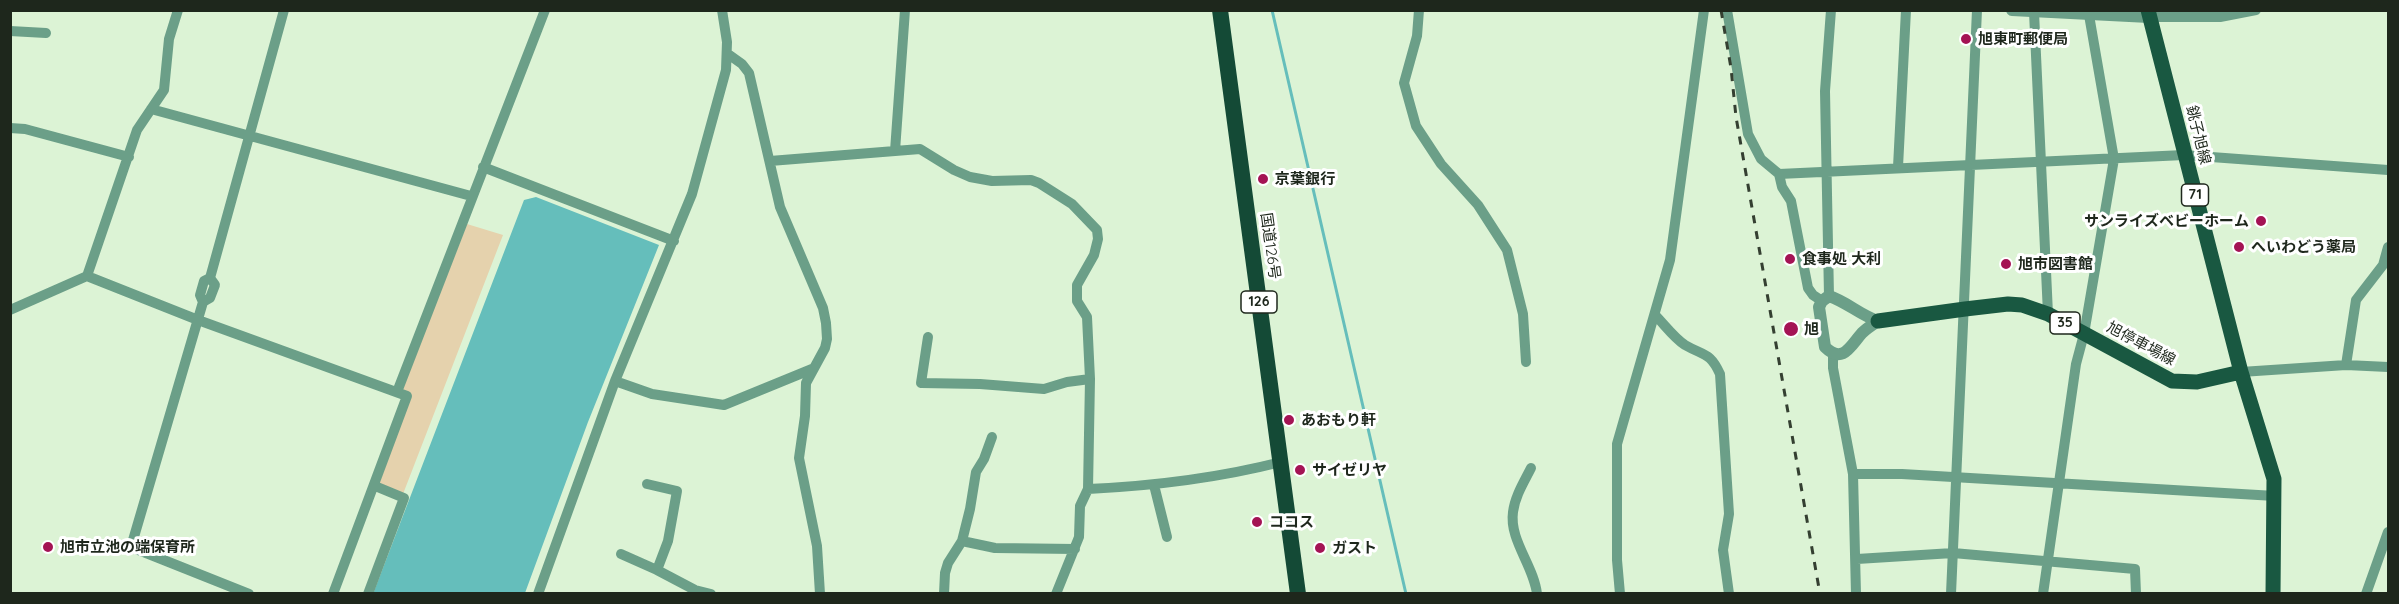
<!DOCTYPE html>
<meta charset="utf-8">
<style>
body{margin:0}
#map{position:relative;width:2399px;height:604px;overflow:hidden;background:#dcf3d5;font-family:Quicksand,sans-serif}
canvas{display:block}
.frame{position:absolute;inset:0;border:12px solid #1e271c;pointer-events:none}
</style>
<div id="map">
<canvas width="2399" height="604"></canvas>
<div class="frame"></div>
</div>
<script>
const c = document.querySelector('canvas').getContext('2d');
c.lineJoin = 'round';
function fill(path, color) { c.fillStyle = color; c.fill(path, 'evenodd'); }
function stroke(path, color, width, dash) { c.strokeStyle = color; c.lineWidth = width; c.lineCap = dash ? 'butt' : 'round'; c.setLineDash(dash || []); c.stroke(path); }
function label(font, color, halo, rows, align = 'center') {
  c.font = font + ' Quicksand,"Noto Sans JP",sans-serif'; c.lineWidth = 6; c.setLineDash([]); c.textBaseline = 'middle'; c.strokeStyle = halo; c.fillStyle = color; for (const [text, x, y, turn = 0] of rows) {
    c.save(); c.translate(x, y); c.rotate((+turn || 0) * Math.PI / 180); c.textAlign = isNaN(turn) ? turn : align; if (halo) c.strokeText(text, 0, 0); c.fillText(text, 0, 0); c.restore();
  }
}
const green = new Path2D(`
 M467,224L503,235L403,494L379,484L411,395L402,390Z`);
const water = new Path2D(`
 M536,197L659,245L588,422L525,593L373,594L524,200Z`);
const stream = new Path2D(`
 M1272,10L1406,594`);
const minor = new Path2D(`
 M1419,10L1417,36L1404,83L1416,126L1441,164L1478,205L1507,250L1523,314L1526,362
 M1727,10L1748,134L1761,159L1779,174L2184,155L2388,170
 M2034,12L2048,314
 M2149,17H2220L2256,10
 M10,31L46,33
 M728,54L742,64L749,73L780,207L823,308L826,323L827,339L825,348L806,383L805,416L799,458L817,546L820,594
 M151,109L471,196
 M10,128L25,129L129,157
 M895,151L905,10
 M770,161L920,149L954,170L970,177L992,181L1031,180L1039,183L1072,204L1097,230L1098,239L1094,255L1077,285V301L1087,317L1090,379L1088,489L1080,506L1079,537L1056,594
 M483,167L674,241
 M1898,167L1906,10
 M1779,174L1782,187L1791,201L1808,288L1813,295L1822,301
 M87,276L137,130L164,90L169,39L178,10
 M210,278L284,10
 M1829,296L1825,91L1831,10
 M203,302L210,298L215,285L210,278L204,281L200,295L203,302L131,547L249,594
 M10,310L87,276L198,320L407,396L333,594
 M1655,315C1664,324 1674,338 1685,345C1704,356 1710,352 1720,374L1729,514L1723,550L1729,594
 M928,337L921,383L980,384L1044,389L1067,382L1090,379
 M1833,353V368L1853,474L1856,594
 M2346,365L2356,300L2383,265L2388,247
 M2241,372L2346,365L2388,367
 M615,381L652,394L724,405L812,369
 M397,392L545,10
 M1531,468C1524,482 1515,496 1513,512C1509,540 1534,566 1537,594
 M1853,474H1902L2275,496
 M1154,485L1167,537
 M1088,489C1153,486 1218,478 1281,462
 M962,541L995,548L1075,549
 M621,554L657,570L668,541L677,491L647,484
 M1857,559L1953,553L2135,569L2136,594
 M657,570L695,590L711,594
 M368,594L404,498L375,486
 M538,594L615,381L692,194L726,70L727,42L722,10
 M944,594L945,573L948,563L962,541L970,509L976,472L984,459L992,437
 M1620,594L1617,560V444L1670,260L1704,10
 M1951,594L1977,10
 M2043,594L2076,364L2084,334L2114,159L2089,15
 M2366,594L2388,532`);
const tertiary = new Path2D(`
 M2012,10L2149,17
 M1829,296C1847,302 1860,315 1878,321C1872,325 1867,328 1862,333C1851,345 1843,365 1825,347L1819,307L1822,301Z`);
const primary = new Path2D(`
 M2148,10L2241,372L2274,479L2273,594
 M1878,321L1965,309L2008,304L2022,305L2048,314L2172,381L2197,382L2241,372`);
const trunk = new Path2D(`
 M1220,10L1298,594`);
const rail = new Path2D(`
 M1721,10L1731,68L1736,117L1820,594`);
const markers = [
 [1966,39,6,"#a41354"],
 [1263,179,6,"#a41354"],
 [2261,221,6,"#a41354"],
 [2239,247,6,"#a41354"],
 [1790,259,6,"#a41354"],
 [2006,264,6,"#a41354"],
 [1791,329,8,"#a41354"],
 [1289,420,6,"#a41354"],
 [1300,470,6,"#a41354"],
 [1257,522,6,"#a41354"],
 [48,547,6,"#a41354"],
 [1320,548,6,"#a41354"]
];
const shields = [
 [2195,195,27],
 [1259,302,36],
 [2065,323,30]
];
const shieldNames = [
 ["71",2195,195],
 ["126",1259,302],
 ["35",2065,323]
];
const poiNames = [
 ["旭東町郵便局",1978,39],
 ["京葉銀行",1275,179],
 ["サンライズベビーホーム",2249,221,"right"],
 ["へいわどう薬局",2251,247],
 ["食事処 大利",1802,259],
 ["旭市図書館",2018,264],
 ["旭",1804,329],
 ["あおもり軒",1301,420],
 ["サイゼリヤ",1312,470],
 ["ココス",1269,522],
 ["旭市立池の端保育所",60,547],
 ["ガスト",1332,548]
];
const streetNames = [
 ["銚子旭線",2198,135,76],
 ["国道126号",1270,246,82],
 ["旭停車場線",2141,344,28]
];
fill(green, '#e5d2ad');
fill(water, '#65bebb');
stroke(stream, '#65bebb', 3);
stroke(minor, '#6b9f88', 10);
stroke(tertiary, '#6b9f88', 12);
stroke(primary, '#195841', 15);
stroke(trunk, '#144a36', 16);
stroke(rail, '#343f31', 3, [8, 8]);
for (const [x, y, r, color] of markers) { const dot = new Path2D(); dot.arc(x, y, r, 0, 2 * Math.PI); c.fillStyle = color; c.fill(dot); stroke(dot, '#fff', 2); }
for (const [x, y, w] of shields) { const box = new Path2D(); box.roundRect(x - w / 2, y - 11, w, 22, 4.5); c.fillStyle = '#fff'; c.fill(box); stroke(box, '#1e271c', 1.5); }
label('bold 14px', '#1e271c', null, shieldNames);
label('bold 15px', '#1e271c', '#fff', poiNames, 'left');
label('15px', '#1e271c', '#fff', streetNames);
</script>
